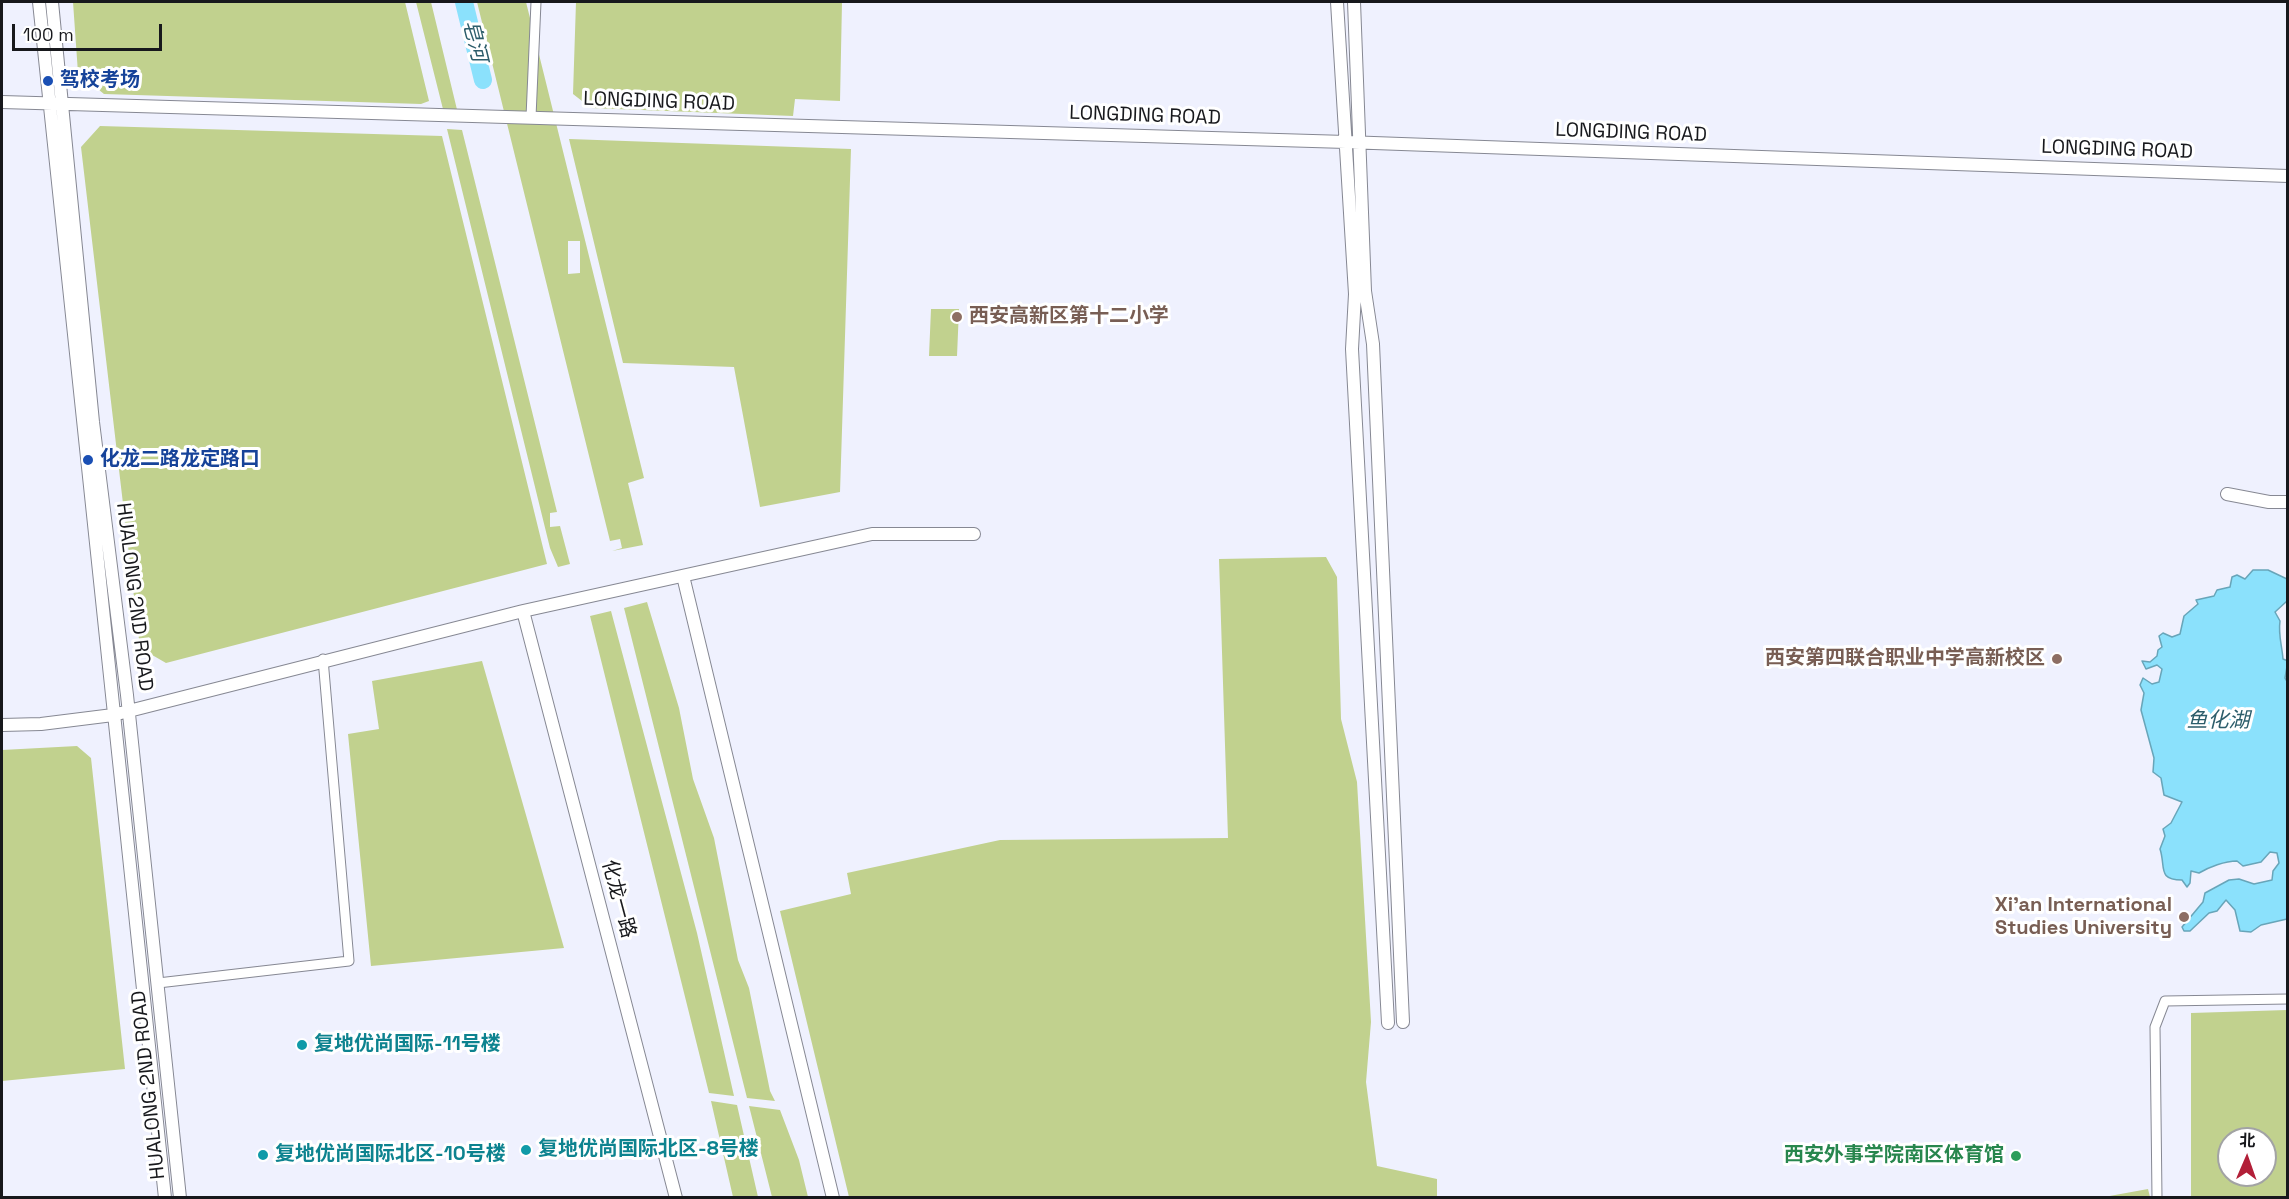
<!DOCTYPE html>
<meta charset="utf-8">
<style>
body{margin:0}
#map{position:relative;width:2289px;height:1199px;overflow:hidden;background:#eff1fe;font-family:"Space Grotesk","Noto Sans SC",sans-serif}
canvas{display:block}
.frame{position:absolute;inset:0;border:3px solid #17181c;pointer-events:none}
.north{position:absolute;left:2217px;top:1127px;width:60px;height:60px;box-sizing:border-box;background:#fff;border:2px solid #a2a3a4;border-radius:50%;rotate:2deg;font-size:16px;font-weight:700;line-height:24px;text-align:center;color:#17181c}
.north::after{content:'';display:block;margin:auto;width:21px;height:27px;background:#b21f38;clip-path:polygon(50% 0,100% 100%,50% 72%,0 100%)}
.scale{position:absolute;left:12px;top:24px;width:150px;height:27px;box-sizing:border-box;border:3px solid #17181c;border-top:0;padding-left:8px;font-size:18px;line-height:21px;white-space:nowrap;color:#17181c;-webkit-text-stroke:4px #fff;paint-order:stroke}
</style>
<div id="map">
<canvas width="2289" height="1199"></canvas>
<div class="frame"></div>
<div class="north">北</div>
<div class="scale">100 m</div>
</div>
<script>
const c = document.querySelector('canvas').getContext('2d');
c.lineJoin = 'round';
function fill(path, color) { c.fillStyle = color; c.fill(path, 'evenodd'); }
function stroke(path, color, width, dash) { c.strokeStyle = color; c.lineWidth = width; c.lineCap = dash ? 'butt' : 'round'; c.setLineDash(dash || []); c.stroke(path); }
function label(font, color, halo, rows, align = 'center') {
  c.font = font + ' "Space Grotesk","Noto Sans SC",sans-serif'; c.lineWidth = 6; c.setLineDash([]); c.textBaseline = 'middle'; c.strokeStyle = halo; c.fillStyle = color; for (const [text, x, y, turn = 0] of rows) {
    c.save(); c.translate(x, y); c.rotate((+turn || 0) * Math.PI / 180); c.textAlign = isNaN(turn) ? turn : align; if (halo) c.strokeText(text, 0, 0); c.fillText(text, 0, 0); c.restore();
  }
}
const green = new Path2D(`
 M73,2H405L429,101L421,104L104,94L78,73Z
 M416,2H431L460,122L446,121Z
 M477,2H526L644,478L628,483L643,545L612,551L622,548L620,539L610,541ZM568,241H580V273L568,274Z
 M576,2H842L840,101L795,99L793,116L591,108L573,94Z
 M100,126L442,136L547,564L166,663L140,648L81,147Z
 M447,129L462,130L557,512L550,513V527L560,526L570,564L558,567L550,548Z
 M569,139L851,149L840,492L760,507L734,367L623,363Z
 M931,309H959L957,356H929Z
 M1326,557L1337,577L1341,719L1357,782L1371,1022L1366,1082L1377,1166L1437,1179V1197H849L780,911L851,894L847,873L1000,840L1228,838L1219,559Z
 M647,602L679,708L693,779L714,838L738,960L749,988L770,1091L775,1101L747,1098L624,608Z
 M611,611L697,933L734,1096L709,1093L590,616Z
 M482,661L564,948L371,966L348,734L379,729L372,681Z
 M77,746L91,758L125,1069L2,1081V750Z
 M2287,1010V1197H2191V1013ZM2229,1139H2265V1175H2229Z
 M711,1101L737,1105L758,1197H733Z
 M749,1106L780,1110L799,1160L808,1197H772Z
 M2148,1189L2150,1197H2104Z`);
const water = new Path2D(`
 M2253,570H2268L2287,579V601L2275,612L2280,621C2278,635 2282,645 2283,659L2288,661L2285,678L2288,683L2287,919L2261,925L2251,932L2240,931L2235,910L2226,900L2217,911L2209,913L2190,931H2184L2182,927L2203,902L2205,893L2229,880L2239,879L2254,884L2272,880L2273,871L2279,863L2277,853L2270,852L2261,862L2243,866L2237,861C2225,861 2209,867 2199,873L2191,871L2190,883L2187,887L2182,880C2157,880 2166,867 2160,849L2165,836L2163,829L2171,823L2182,802L2164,795L2161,778L2153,772L2154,758L2141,710L2144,693L2140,685L2143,678L2152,684L2159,682L2162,669L2157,665L2146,669L2142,661L2150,662L2157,656L2158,650L2162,647L2159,636L2163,633L2172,637L2180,634L2184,616L2198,604L2196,600L2214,596L2217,590L2230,587L2232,577L2237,575L2245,579Z`);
const river = new Path2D(`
 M464,2L483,80`);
const minor = new Path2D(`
 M531,117L536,2
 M158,983L349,961L323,659
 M2157,1198L2155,1027L2165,1001L2288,999`);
const tertiary = new Path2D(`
 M39,2L165,1198
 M52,2L93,422L127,695L180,1198
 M1337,2L1355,294L1352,349L1388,1023
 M1354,2L1365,291L1373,344L1403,1022
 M2,102L1346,142L2288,176
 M2227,494L2269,502H2288
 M683,576L833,1198
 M523,611L676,1198
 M2,725L41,724L113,715L523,611L872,534H974`);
const markers = [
 [48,81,6,"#1a4fb4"],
 [957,317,6,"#8d6e63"],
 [88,460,6,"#1a4fb4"],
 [2057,659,6,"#8d6e63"],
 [2184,917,6,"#8d6e63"],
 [302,1045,6,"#0f9aa8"],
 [526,1150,6,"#0f9aa8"],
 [263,1155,6,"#0f9aa8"],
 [2016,1156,6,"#2e9e5b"]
];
const transitNames = [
 ["驾校考场",60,81],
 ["化龙二路龙定路口",100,460]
];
const streetNames = [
 ["LONGDING ROAD",659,102,2],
 ["LONGDING ROAD",1145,116,2],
 ["LONGDING ROAD",1631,133,2],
 ["LONGDING ROAD",2117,150,2],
 ["HUALONG 2ND ROAD",134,597,83],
 ["化龙一路",618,899,75],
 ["HUALONG 2ND ROAD",149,1085,-96]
];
const educationNames = [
 ["西安高新区第十二小学",969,317,"left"],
 ["西安第四联合职业中学高新校区",2045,659],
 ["Xi'an International",2172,906],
 ["Studies University",2172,929]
];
const cultureNames = [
 ["复地优尚国际-11号楼",314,1045],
 ["复地优尚国际北区-8号楼",538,1150],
 ["复地优尚国际北区-10号楼",275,1155]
];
const leisureNames = [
 ["西安外事学院南区体育馆",2004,1156]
];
const waterNames = [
 ["皂河",474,41,76],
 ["鱼化湖",2218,721]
];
fill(green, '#c1d18e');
fill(water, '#8be1fc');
stroke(water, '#68a5b9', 1.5);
stroke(river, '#8be1fc', 18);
stroke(minor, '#868893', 11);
stroke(tertiary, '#868893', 14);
stroke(minor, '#fff', 9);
stroke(tertiary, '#fff', 12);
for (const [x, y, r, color] of markers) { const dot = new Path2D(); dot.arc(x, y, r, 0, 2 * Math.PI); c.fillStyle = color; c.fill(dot); stroke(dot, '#fff', 2); }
label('bold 20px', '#164399', '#fff', transitNames, 'left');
label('20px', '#17181c', '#fff', streetNames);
label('bold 20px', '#785e54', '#fff', educationNames, 'right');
label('bold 20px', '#0d838f', '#fff', cultureNames, 'left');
label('bold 20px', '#27864d', '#fff', leisureNames, 'right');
label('italic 21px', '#2c5d6b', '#fff', waterNames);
</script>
